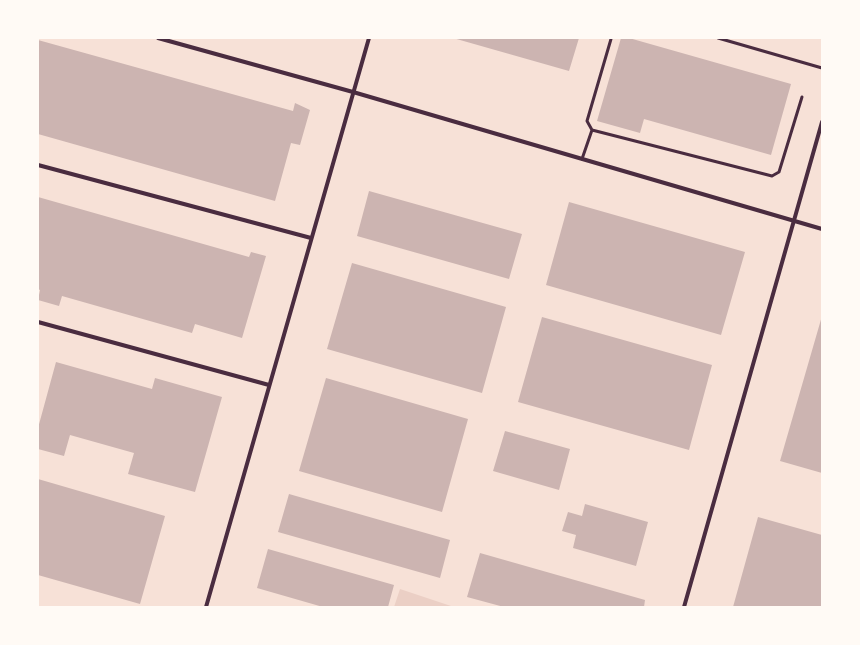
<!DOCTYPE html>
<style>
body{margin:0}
#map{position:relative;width:860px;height:645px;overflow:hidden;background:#f7e1d7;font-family:"Exo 2",sans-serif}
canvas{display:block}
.frame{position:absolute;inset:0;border:39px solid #fffaf5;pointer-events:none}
</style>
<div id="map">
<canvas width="860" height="645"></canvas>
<div class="frame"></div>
</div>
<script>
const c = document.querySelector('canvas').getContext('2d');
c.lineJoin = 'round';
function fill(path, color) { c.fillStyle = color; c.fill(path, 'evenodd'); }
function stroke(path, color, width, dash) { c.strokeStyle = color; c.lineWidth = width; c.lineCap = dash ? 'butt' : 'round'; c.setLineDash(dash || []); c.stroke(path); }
const green = new Path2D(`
 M400,589L454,607H394Z`);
const building = new Path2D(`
 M453,38H579L569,71Z
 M621,38H629L791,84L771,155L644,119L640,133L597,121Z
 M38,40L293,111L295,103L310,110L300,145L291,143L275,201L38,134Z
 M369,191L522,234L509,279L357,236Z
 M38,197L249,257L251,252L266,256L242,338L195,324L192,333L62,296L59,306L38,300L40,290L38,289Z
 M569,202L745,252L721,335L546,285Z
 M352,263L506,307L482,393L327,349Z
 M822,316V473L780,461Z
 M542,317L712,365L689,450L518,402Z
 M56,362L152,389L155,378L222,397L195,492L128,474L134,453L70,435L64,456L38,449V428Z
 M326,378L468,419L442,512L299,471Z
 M505,431L570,449L559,490L493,471Z
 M38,479L165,516L140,604L38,575Z
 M289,494L450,540L440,578L278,532Z
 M585,504L648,522L636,566L573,548L576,535L562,531L568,512L582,516Z
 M758,517L822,535V607H733Z
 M268,549L394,585L388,607H323L257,588Z
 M480,553L645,600L644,607H504L467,597Z`);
const service = new Path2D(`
 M718,38L822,68
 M592,130L587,121L611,39
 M582,159L592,130L772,176L779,172L802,97`);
const minor = new Path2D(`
 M158,38L353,92L822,229
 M38,165L311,238
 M38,322L269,385
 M206,607L369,38
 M684,607L822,122`);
fill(green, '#ebcfc5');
fill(building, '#ccb4b1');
stroke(service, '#4a2c40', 3);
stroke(minor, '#4a2c40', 4);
</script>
